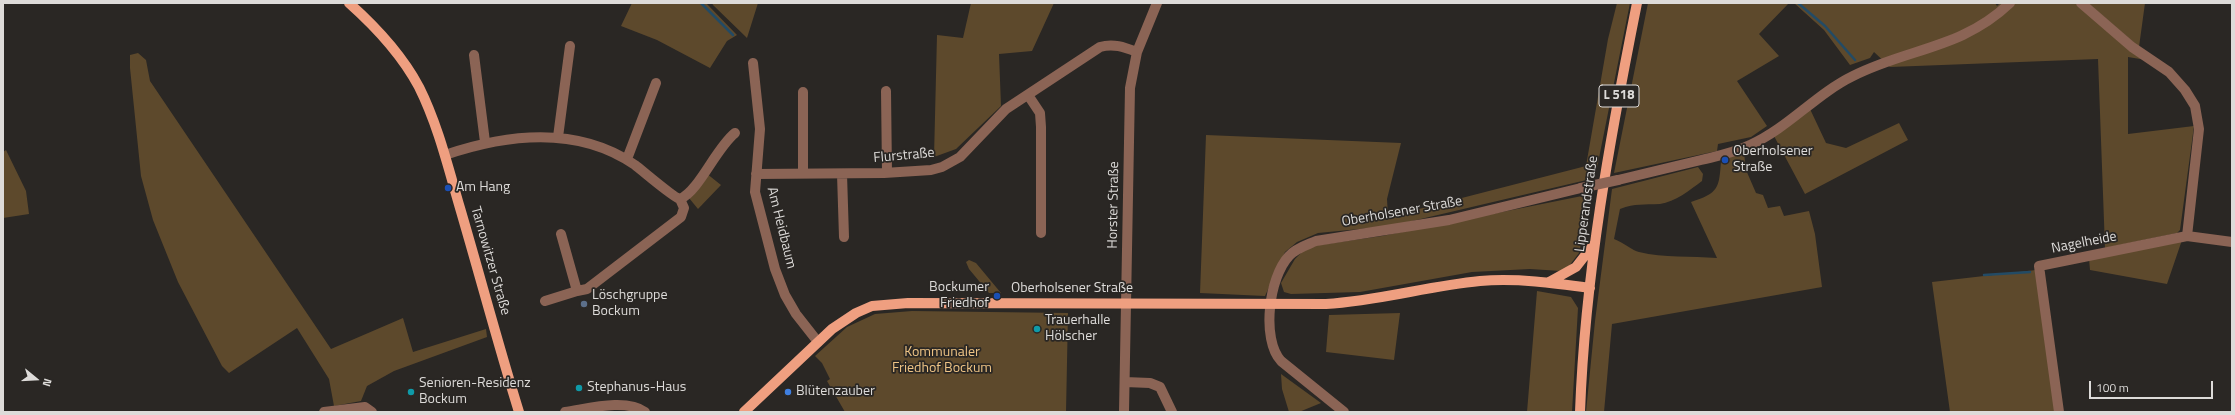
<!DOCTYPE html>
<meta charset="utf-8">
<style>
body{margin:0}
#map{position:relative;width:2235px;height:415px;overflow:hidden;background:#2a2724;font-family:"Titillium Web",sans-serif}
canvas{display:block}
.frame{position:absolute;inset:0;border:4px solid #dddbd9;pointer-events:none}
.north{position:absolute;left:16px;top:359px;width:40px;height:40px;-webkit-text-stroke:3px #2a2724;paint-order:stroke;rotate:108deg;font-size:11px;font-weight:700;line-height:16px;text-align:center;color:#dddbd9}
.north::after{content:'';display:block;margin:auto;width:14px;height:18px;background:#dddbd9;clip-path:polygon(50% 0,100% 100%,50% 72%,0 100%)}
.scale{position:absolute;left:2089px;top:381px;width:124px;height:18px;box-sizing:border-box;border:2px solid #dddbd9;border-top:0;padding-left:5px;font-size:12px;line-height:14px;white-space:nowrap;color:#dddbd9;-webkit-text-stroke:3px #2a2724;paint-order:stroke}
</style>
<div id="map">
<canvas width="2235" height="415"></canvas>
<div class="frame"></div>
<div class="north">N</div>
<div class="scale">100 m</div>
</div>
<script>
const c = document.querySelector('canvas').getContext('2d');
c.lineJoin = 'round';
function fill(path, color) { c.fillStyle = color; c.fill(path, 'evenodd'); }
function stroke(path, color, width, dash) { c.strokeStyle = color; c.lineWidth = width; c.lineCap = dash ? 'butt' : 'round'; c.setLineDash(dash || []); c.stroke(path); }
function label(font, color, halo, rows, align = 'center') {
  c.font = font + ' "Titillium Web",sans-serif'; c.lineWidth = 3.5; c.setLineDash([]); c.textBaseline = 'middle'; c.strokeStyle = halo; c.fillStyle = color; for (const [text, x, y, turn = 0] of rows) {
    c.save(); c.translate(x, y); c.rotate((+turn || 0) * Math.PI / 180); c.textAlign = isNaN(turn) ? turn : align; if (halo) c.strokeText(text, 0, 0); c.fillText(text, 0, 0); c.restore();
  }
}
const green = new Path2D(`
 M632,3H706L737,35L727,41L710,68L657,40L621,26Z
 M712,3H758L747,38L713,5Z
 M971,3H1054L1032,51L999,54L1001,106L956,149L934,157L937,35L963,38Z
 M1617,3H1630L1595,178L1391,226L1318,233L1297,242L1285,252L1265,296L1200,293L1206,135L1401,143L1387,199L1388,217L1586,166L1608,39Z
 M1648,3H1789L1759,34L1779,56L1737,81L1767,126L1751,137L1718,144L1717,151L1614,173Z
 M1794,3H1995L1997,6L2000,3H2078L2146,60L2128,57V134L2194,126L2180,230L2177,233L2105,248L2098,59L1890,67L1874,52L1870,58L1850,65L1824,30Z
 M2088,3H2145L2139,47Z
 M138,53L146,60L150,81L331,349L403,318L413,352L486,329L487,337L394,371L367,386L361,401L334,406L329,379L297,328L229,373L222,366L178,282L153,220L141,176L130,68V55Z
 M1810,109L1826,143L1846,148L1899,123L1908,140L1805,194L1774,136Z
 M6,150L26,191L29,214L3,218V152Z
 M1744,153L1746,170L1756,193L1763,195L1768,208L1780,206L1784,216L1809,211L1815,234L1822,287L1612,324L1604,412H1586L1595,321L1612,189L1698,167L1703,174L1702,181C1690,190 1675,202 1660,204C1643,205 1636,203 1620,209L1614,239C1623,242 1633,251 1639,252C1664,258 1691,256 1717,258L1691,202C1719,193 1719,188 1721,161L1726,157Z
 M706,173L721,185L698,209L689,198Z
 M1592,194L1579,253L1569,266L1561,271L1530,269L1472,272L1360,292L1291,294L1284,292L1281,283L1295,259L1305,249L1319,245L1382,236Z
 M2182,240L2167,284L2090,270L2089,259Z
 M969,260L976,263L1001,293H989L969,269L966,262Z
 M2036,270L2057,412H1950L1932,282Z
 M1537,291L1571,297L1578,308L1572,412H1527Z
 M912,311L1068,313L1066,412H845L827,381L830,379L822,363L815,356L847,327L875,314Z
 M1400,313L1394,360L1326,352L1329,315Z
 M1281,374L1321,403L1299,412H1289L1282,389Z`);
const stream = new Path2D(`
 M701,3L733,35
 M1798,3L1825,26L1855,60
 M1984,275L2030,272`);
const minor = new Path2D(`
 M2081,3L2132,47L2169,72L2185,90L2195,106L2199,129L2187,236
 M474,55L485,142
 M753,63L760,129L755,192L775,269L785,295L796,314L818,342
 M886,91L887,173
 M1028,95L1040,113L1041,127V233
 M558,137L570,46
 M445,155C507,134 577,125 635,165C643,171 674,198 680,199C699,191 716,148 735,133
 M627,159L656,83
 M803,173V92
 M756,174L884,173L931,170L942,167L960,157L1006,109L1100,47C1113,43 1124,47 1137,52
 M842,174L844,237
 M1618,180C1646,173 1673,167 1701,160C1717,156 1734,153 1750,145C1788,128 1816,94 1853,76C1908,48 1962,49 2010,3
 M561,234L577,291L587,289L681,217L684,208L680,199
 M545,301L577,291
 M1125,382L1150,383L1160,387L1172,412
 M324,412L365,407L372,412
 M565,412C587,409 626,398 645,412
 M1124,412L1130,88L1137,52L1157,3
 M1344,412L1281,361C1261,339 1269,277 1289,256C1296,248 1307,245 1316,241L1449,220L1581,188
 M2059,412L2039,266L2187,236L2232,242`);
const major = new Path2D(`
 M349,3C376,27 402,55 419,87C438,125 448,167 460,208C480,276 498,344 519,412
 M1549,282L1576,267L1594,244
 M744,412L832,329L856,313L872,306L908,303L1326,304C1378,301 1428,286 1480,281C1517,278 1554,283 1590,288
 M1580,412C1585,274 1610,138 1637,3`);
const minorBridge = new Path2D(`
 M1581,188L1618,180`);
const markers = [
 [1725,160,4,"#1a4fb4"],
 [448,188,4,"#1a4fb4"],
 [997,296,4,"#1a4fb4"],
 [584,304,4,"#5c6f8a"],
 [1037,329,4,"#0f9aa8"],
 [579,388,4,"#0f9aa8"],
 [411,392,4,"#0f9aa8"],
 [788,392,4,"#3f7fe0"]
];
const shields = [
 [1619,96,40]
];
const shieldNames = [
 ["L 518",1619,96]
];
const poiNames = [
 ["Oberholsener",1733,152],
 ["Straße",1733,168],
 ["Am Hang",456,188],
 ["Bockumer",989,288,"right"],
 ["Friedhof",989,304,"right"],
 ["Löschgruppe",592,296],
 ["Bockum",592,312],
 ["Trauerhalle",1045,321],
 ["Hölscher",1045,337],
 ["Senioren-Residenz",419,384],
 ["Bockum",419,400],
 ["Stephanus-Haus",587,388],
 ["Blütenzauber",796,392]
];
const streetNames = [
 ["Flurstraße",904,156,-5],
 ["Lipperandstraße",1587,204,-82],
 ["Horster Straße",1114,205,-89],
 ["Oberholsener Straße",1402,212,-10],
 ["Am Heidbaum",781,228,76],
 ["Nagelheide",2084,243,-11],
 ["Tarnowitzer Straße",490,261,74],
 ["Oberholsener Straße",1072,289]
];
const parkNames = [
 ["Kommunaler",942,353],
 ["Friedhof Bockum",942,369]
];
fill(green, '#5d492c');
stroke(stream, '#234b65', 2.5);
stroke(minor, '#8b6455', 10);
stroke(major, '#ef9f80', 10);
stroke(minorBridge, '#8b6455', 10);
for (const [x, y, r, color] of markers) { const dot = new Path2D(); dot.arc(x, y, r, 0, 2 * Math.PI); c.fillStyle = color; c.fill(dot); stroke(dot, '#2a2724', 1.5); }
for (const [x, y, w] of shields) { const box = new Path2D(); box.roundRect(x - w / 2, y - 11, w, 22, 3); c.fillStyle = '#2a2724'; c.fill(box); stroke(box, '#dddbd9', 1); }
label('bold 13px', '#dddbd9', null, shieldNames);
label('14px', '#dddbd9', '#2a2724', poiNames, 'left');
label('14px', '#dddbd9', '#2a2724', streetNames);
label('14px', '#efc485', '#2a2724', parkNames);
</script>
